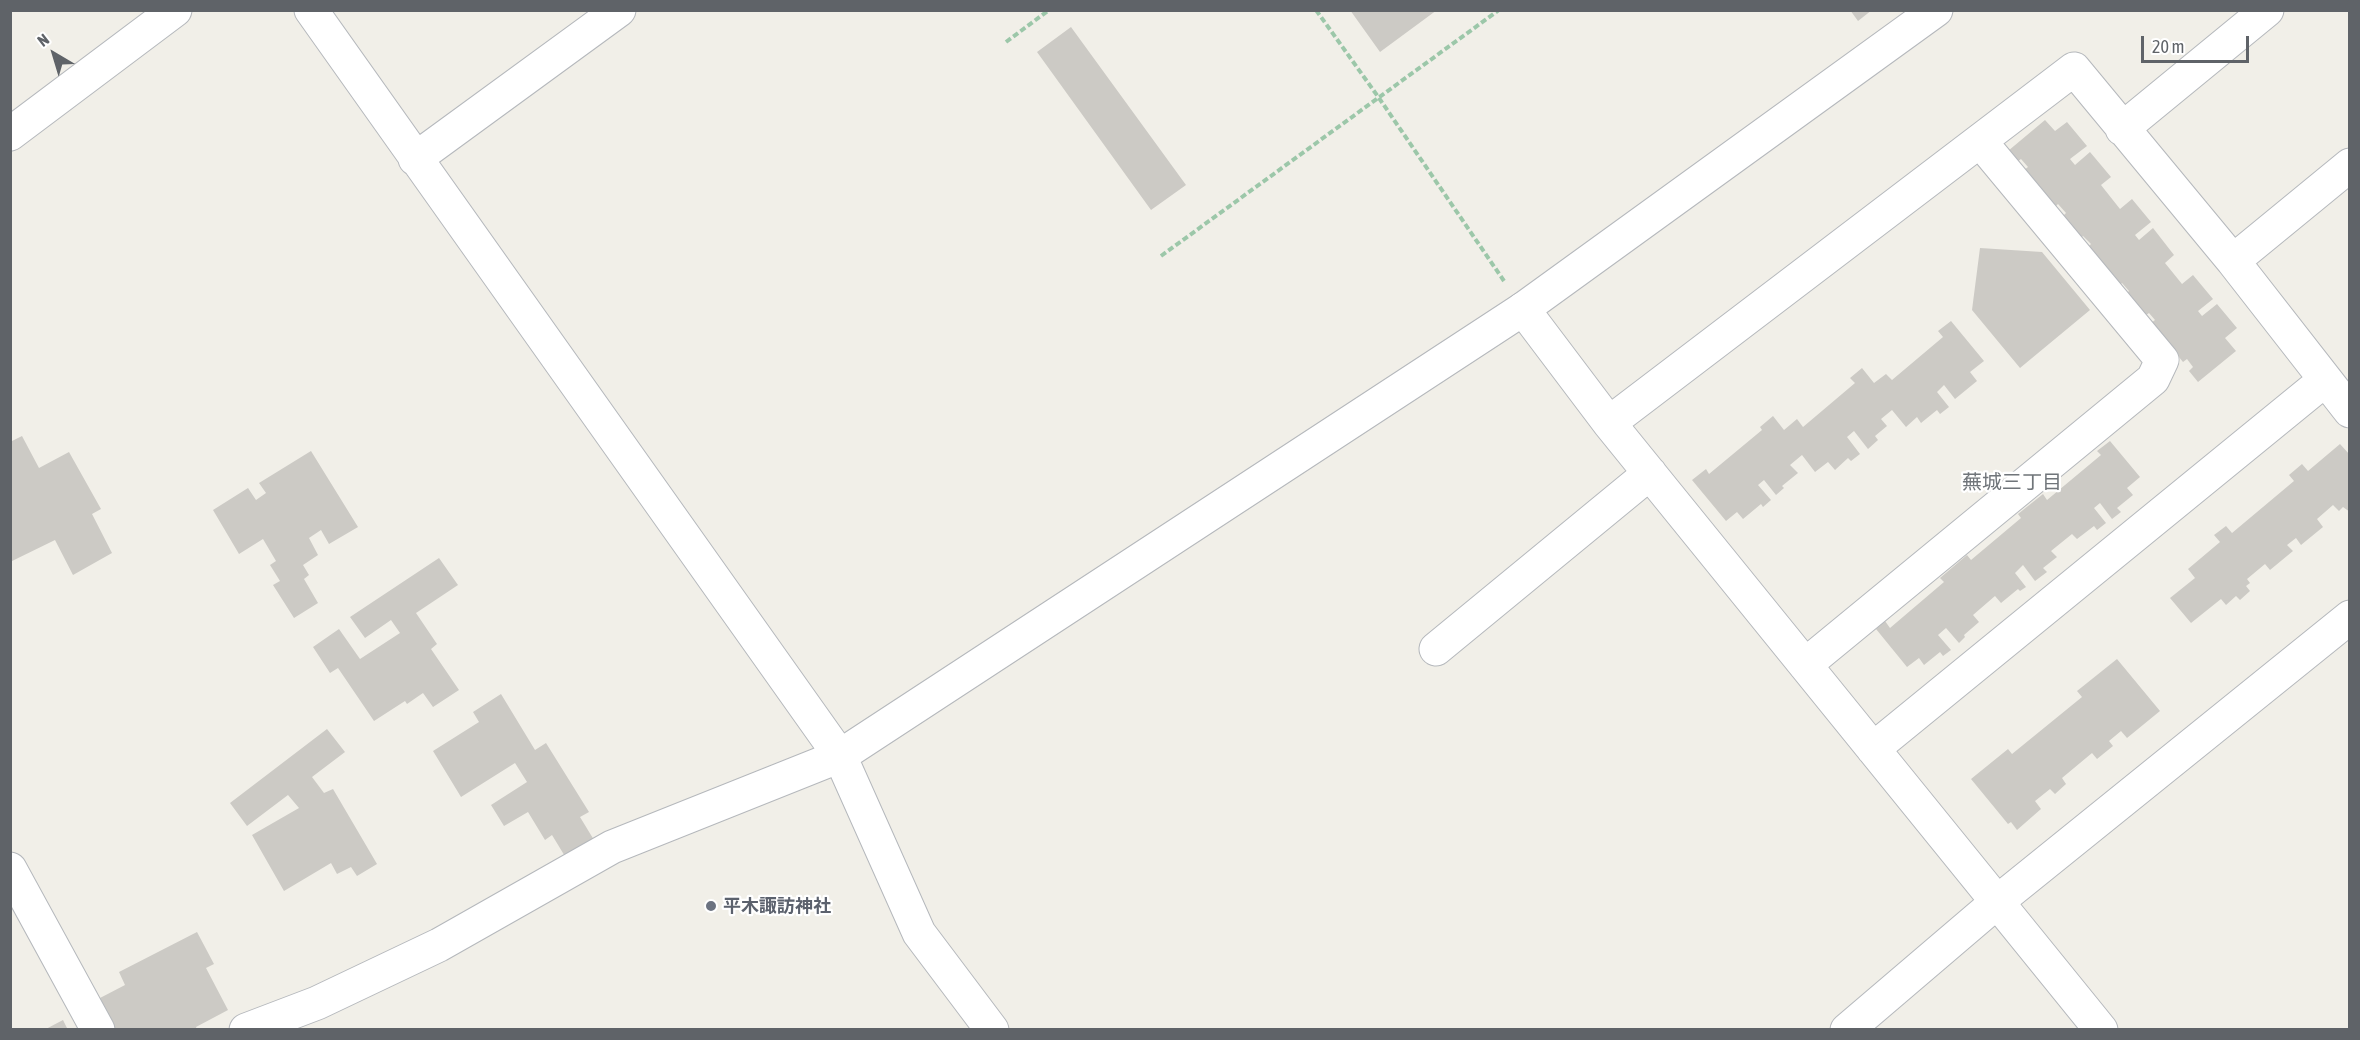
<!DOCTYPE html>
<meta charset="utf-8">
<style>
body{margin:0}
#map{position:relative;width:2360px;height:1040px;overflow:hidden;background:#f1efe8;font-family:"Asap Condensed",sans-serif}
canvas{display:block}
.frame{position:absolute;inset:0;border:12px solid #5f6368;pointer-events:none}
.north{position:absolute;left:24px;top:24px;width:60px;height:60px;-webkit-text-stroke:4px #fff;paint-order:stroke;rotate:322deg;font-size:16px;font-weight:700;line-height:24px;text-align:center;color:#5f6368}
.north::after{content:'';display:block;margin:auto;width:21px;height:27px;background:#5f6368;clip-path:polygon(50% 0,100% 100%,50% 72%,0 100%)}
.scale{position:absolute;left:2141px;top:36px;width:108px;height:27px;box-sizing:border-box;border:3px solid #5f6368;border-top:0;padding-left:8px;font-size:18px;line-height:21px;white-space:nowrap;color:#5f6368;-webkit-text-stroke:4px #fff;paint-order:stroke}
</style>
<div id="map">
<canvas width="2360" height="1040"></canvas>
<div class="frame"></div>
<div class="north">N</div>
<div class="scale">20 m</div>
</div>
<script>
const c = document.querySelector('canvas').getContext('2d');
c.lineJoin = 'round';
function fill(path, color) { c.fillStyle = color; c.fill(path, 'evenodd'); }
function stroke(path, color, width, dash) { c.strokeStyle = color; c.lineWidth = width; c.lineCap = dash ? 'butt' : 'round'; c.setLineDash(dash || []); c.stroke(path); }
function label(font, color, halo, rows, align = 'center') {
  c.font = font + ' "Asap Condensed","Noto Sans JP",sans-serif'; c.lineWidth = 4.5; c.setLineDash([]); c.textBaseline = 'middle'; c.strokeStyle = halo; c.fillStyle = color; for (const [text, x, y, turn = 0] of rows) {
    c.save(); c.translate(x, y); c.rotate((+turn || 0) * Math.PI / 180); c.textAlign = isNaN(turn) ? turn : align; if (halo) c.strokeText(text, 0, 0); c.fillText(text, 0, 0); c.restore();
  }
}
const building = new Path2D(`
 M1350,10H1437L1380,52Z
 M1850,10H1872L1858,21Z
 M1071,27L1186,185L1151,210L1037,52Z
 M2045,120L2055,131L2067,122L2087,146L2070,159L2075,165L2090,152L2111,177L2101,185L2120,209L2132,199L2151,222L2135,235L2139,240L2153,228L2174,255L2165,263L2182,284L2193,275L2213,299L2198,311L2202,316L2217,304L2237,328L2225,338L2236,351L2198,382L2189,371L2193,367L2187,359L2183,362L2151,323L2155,320L2149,313L2145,316L2126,294L2129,291L2122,283L2120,285L2088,247L2091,244L2083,236L2080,239L2062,217L2066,213L2058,204L2054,208L2024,170L2028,167L2021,159L2017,162L2008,151Z
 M1980,248L2042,252L2090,310L2020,368L1972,310Z
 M1951,321L1984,361L1970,372L1977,381L1955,399L1944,385L1937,392L1949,407L1940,414L1937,410L1921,423L1917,417L1906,427L1892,410L1881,419L1887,426L1875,436L1878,440L1868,449L1854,431L1847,437L1860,454L1851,461L1848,458L1835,470L1828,462L1815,472L1802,455L1790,465L1798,473L1782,486L1784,488L1776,495L1764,480L1758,485L1771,500L1763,507L1761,504L1743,519L1737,512L1726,521L1692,480L1706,469L1709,474L1762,430L1760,427L1773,416L1784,430L1797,419L1803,427L1855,383L1850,378L1862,368L1874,383L1886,374L1892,380L1943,337L1938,331Z
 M22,436L39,468L69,452L101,509L92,514L112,553L73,575L55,540L10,562V442Z
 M2110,441L2140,477L2127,488L2133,495L2117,508L2121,512L2112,519L2100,503L2094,508L2106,523L2097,530L2094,526L2077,539L2072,534L2051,551L2057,557L2043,568L2047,572L2035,581L2023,565L2015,573L2026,587L2020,591L2018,589L2001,603L1995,596L1973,615L1979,622L1964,635L1965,637L1959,643L1946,628L1938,635L1951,650L1943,656L1940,652L1924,665L1919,658L1907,667L1876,629L1885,621L1890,628L1944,582L1940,578L1967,555L1971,560L2021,518L2018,514L2043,494L2047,500L2101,455L2097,451Z
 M2340,444L2350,455V512L2343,507L2339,511L2333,505L2317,519L2323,527L2301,545L2296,538L2287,545L2293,551L2270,570L2265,564L2247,579L2250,583L2246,586L2250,591L2240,600L2236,596L2226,605L2221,599L2191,623L2170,598L2195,578L2188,569L2220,542L2214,535L2226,526L2232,533L2294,481L2289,475L2302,464L2308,471Z
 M311,451L358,527L329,544L321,530L309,538L318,555L303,565L309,575L304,579L318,603L294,618L273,585L280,581L270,565L276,561L263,539L239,554L213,510L248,488L256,500L266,493L259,483Z
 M439,558L458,585L416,613L437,644L431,649L459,690L433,707L423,693L407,704L405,701L374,721L338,668L330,673L313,647L339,629L360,659L400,633L391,620L365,638L350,617Z
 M2117,659L2160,711L2127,738L2121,731L2109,741L2113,746L2097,759L2092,753L2062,778L2066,784L2055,794L2050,789L2035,801L2041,809L2017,830L2011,822L2008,824L1971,779L2008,749L2012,754L2082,697L2077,691Z
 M501,694L535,750L546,743L589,812L580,817L594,840L566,858L552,835L545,840L528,812L504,826L491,805L527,782L515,763L461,797L433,751L479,722L473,712Z
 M327,729L345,752L312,777L324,793L333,789L377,864L357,876L351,867L337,874L331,863L284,891L252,835L299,808L288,795L247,826L230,803Z
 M197,932L214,964L206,968L228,1010L196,1027L197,1030H116L100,998L125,985L119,972Z
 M63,1020L68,1030H44Z`);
const path = new Path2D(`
 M1316,10L1379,98L1504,281
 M1006,42L1049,10
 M1161,256L1499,10`);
const minor = new Path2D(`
 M2122,129L2267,10
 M10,134L175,10
 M415,159L619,10
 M2233,261L2350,165
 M1523,309L1609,423L2101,1030
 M1609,423L2074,69L2233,261L2350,411
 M1436,649L1650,473
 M1805,665L2153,379L2162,360L1980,141
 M1873,749L2325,380
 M10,869L98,1030
 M246,1030L317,1003L439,945L612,847L840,756L311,10`);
const tertiary = new Path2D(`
 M992,1030L919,933L840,756L1523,309L1936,10
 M1847,1030L1997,902L2350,617`);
const markers = [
 [711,906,6,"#6b7280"]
];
const worshipNames = [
 ["平木諏訪神社",723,906]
];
const neighbourhoodNames = [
 ["蕪城三丁目",2012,483]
];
fill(building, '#cccac5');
stroke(minor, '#b5b8bc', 35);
stroke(tertiary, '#b5b8bc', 35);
stroke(path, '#9cc7a9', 4, [6, 3]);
stroke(minor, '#fff', 33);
stroke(tertiary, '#fff', 33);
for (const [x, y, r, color] of markers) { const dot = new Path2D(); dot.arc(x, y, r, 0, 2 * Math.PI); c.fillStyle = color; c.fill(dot); stroke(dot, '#fff', 2); }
label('bold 18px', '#5b616d', '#fff', worshipNames, 'left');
label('20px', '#70757a', '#fff', neighbourhoodNames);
</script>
